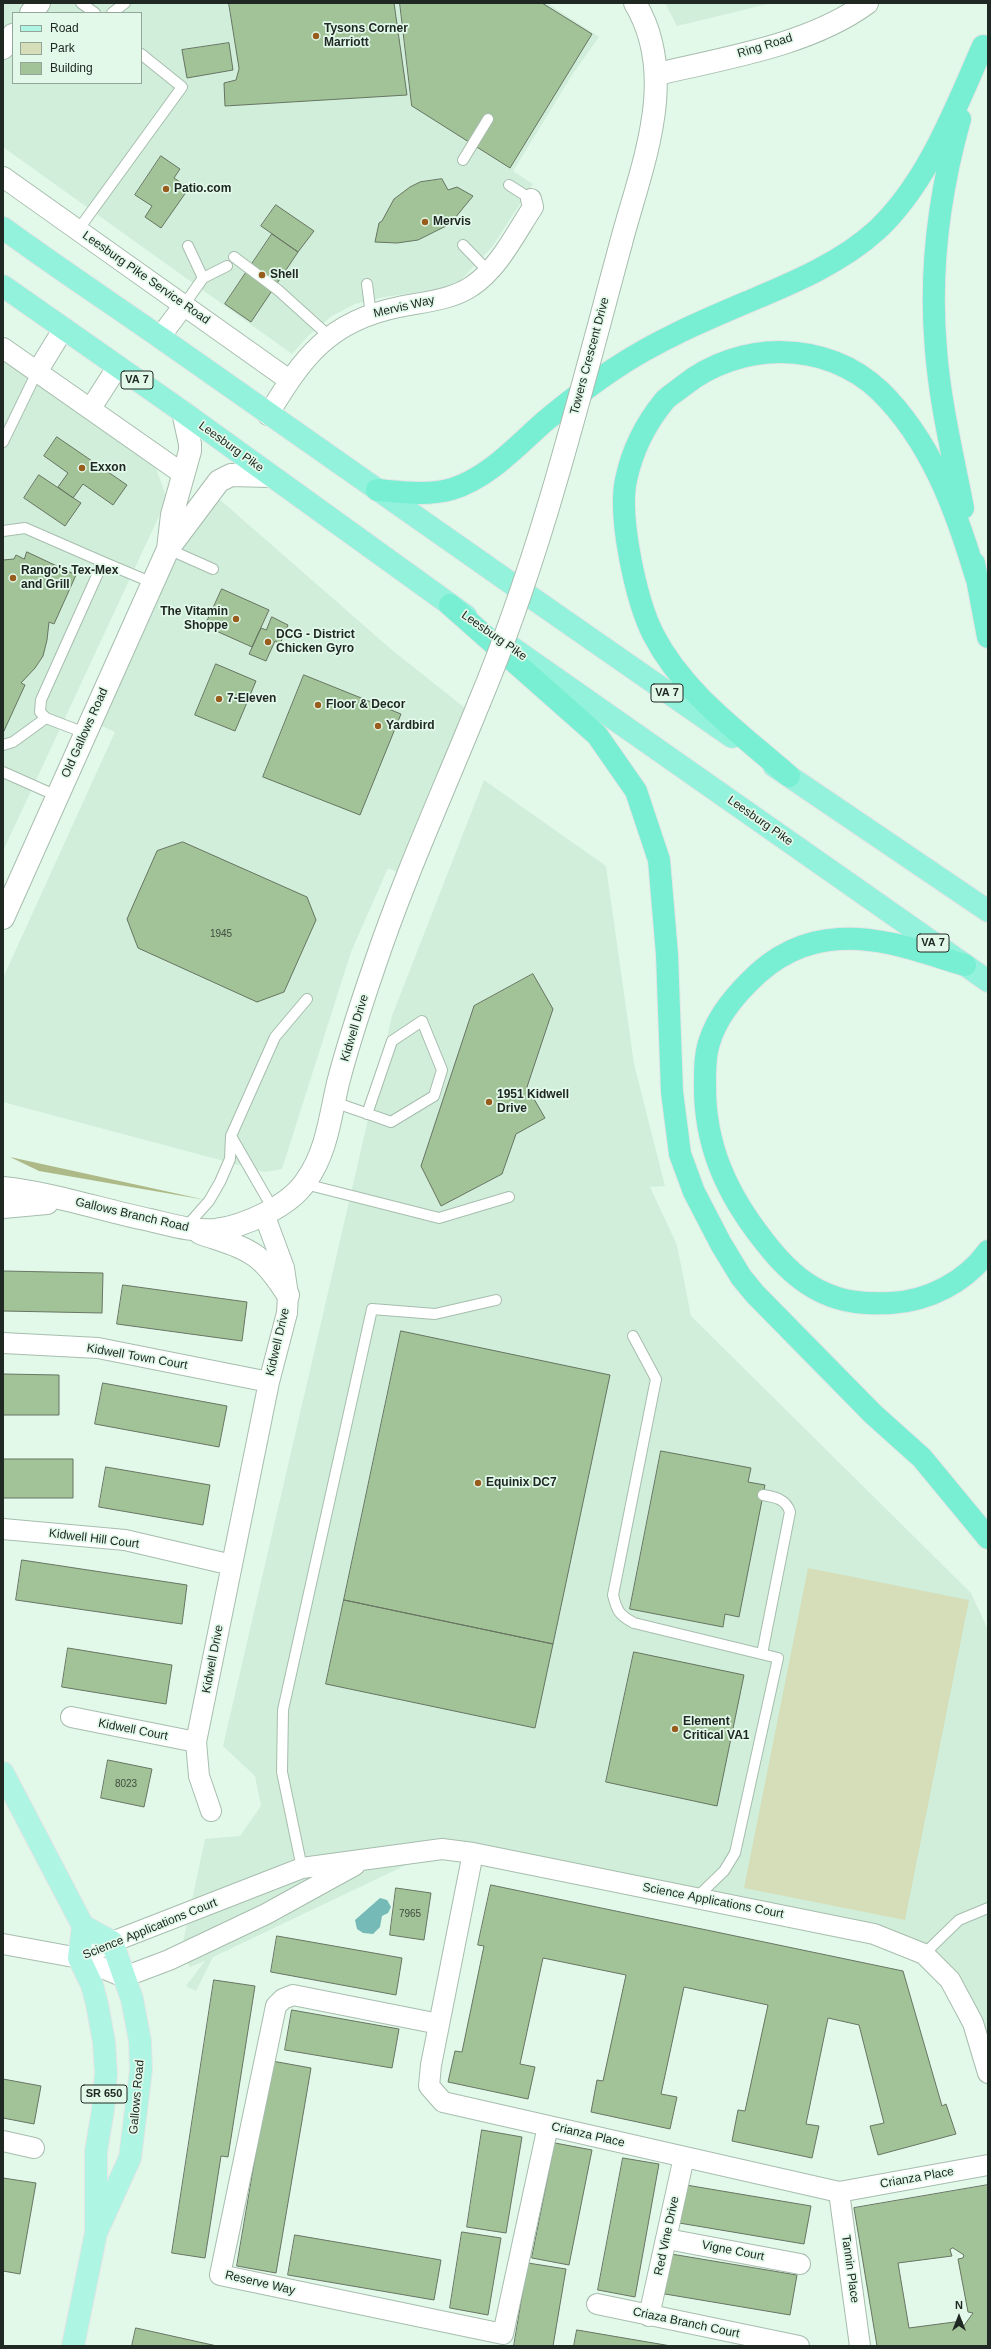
<!DOCTYPE html>
<style>
body{margin:0}
#map{position:relative;width:991px;height:2349px;overflow:hidden;background:#e2f9ea;font-family:Helvetica,sans-serif}
canvas{display:block}
.frame{position:absolute;inset:0;border:4px solid #202823;pointer-events:none}
.legend{position:absolute;left:12px;top:12px;width:130px;height:72px;box-sizing:border-box;background:#e2f9ea;border:1px solid #94a59a;margin:0;padding:5px 7px;list-style:none;font-size:12px;color:#202823}
.legend li{display:flex;align-items:center;gap:8px;height:20px}
.legend b{width:20px;border:1px solid #94a59a}
.north{position:absolute;left:939px;top:2297px;width:40px;height:40px;-webkit-text-stroke:3px #e2f9ea;paint-order:stroke;rotate:0deg;font-size:11px;font-weight:700;line-height:16px;text-align:center;color:#202823}
.north::after{content:'';display:block;margin:auto;width:14px;height:18px;background:#202823;clip-path:polygon(50% 0,100% 100%,50% 72%,0 100%)}
</style>
<div id="map">
<canvas width="991" height="2349"></canvas>
<div class="frame"></div>
<ul class="legend">
<li><b style="height:5px;background:#aef5e4"></b>Road</li>
<li><b style="height:11px;background:#d5deb9"></b>Park</li>
<li><b style="height:11px;background:#a2c297"></b>Building</li>
</ul>
<div class="north">N</div>
</div>
<script>
const c = document.querySelector('canvas').getContext('2d');
c.lineJoin = 'round';
function fill(path, color) { c.fillStyle = color; c.fill(path, 'evenodd'); }
function stroke(path, color, width, dash) { c.strokeStyle = color; c.lineWidth = width; c.lineCap = dash ? 'butt' : 'round'; c.setLineDash(dash || []); c.stroke(path); }
function label(font, color, halo, rows, align = 'center') {
  c.font = font + ' Helvetica,sans-serif'; c.lineWidth = 3.5; c.setLineDash([]); c.textBaseline = 'middle'; c.strokeStyle = halo; c.fillStyle = color; for (const [text, x, y, turn = 0] of rows) {
    c.save(); c.translate(x, y); c.rotate((+turn || 0) * Math.PI / 180); c.textAlign = isNaN(turn) ? turn : align; if (halo) c.strokeText(text, 0, 0); c.fillText(text, 0, 0); c.restore();
  }
}
const built = new Path2D(`
 M3,3H547L599,37L574,72L513,171L533,184L492,247L460,281L441,289L384,297L355,304L332,316L308,336L292,354L3,147ZM13,13H141V83H13Z
 M665,3H772L677,26Z
 M3,354L156,468L167,499L3,851Z
 M210,491L392,650L470,712L404,875L388,868L351,952L282,1169L265,1172L3,1102V978L115,732L91,721Z
 M484,780L606,866L634,1064L665,1186L650,1187L677,1245L691,1316L971,1593L988,1630V2080L955,1994L920,1956L886,1937L440,1855L404,1866L213,1957L196,1991L186,1986L205,1961L190,1967L181,1952L205,1839L240,1836L261,1806L255,1776L223,1746L392,1016Z`);
const green = new Path2D(`
 M808,1568L969,1600L905,1920L744,1888Z`);
const forest = new Path2D(`
 M10,1157L206,1200L39,1171Z`);
const water = new Path2D(`
 M380,1898L387,1900L391,1907L388,1913L382,1916L380,1927L373,1934L363,1933L357,1929L355,1920Z`);
const building = new Path2D(`
 M229,3H394L407,95L225,106L224,83L236,80L239,69Z
 M400,3H542L592,34L510,168L412,106Z
 M229,43L233,70L187,78L182,50Z
 M161,156L180,169L174,178L189,188L161,228L145,217L152,206L135,195Z
 M442,179L448,190L457,187L473,196L450,224L418,240L397,243L375,242L379,223L382,221L394,199L410,187L420,182Z
 M276,205L314,231L298,252L261,226Z
 M272,234L298,252L251,322L225,304Z
 M57,437L127,485L113,505L83,484L73,498L58,487L68,473L44,456Z
 M39,475L81,503L65,526L24,498Z
 M27,552L76,575L54,624L49,622L47,640L43,656L35,668L21,683L25,685L3,733V560L14,559L16,555L24,559Z
 M222,589L269,610L252,647L205,626Z
 M272,617L288,625L280,644L275,641L266,661L249,654L261,628L266,630Z
 M216,664L256,681L235,731L195,715Z
 M304,675L401,714L360,815L263,777Z
 M183,842L307,897L316,920L284,992L257,1002L138,948L127,919L157,851Z
 M533,974L553,1009L527,1087L545,1118L516,1134L502,1174L441,1206L421,1166L474,1006Z
 M3,1271L103,1273L102,1313L3,1311Z
 M123,1285L247,1302L242,1341L117,1324Z
 M401,1331L610,1375L553,1644L344,1600Z
 M3,1374L59,1375V1415H3Z
 M103,1383L227,1406L219,1447L95,1424Z
 M661,1451L751,1468L748,1482L765,1485L739,1617L725,1614L723,1627L630,1609Z
 M3,1459H73V1498H3Z
 M106,1467L210,1485L203,1525L99,1507Z
 M22,1560L187,1585L182,1624L16,1600Z
 M344,1600L553,1644L535,1728L326,1684Z
 M68,1648L172,1665L166,1704L62,1687Z
 M634,1652L744,1675L717,1806L606,1782Z
 M108,1760L152,1769L144,1807L101,1798Z
 M491,1885L903,1971L942,2106L946,2104L956,2134L878,2155L870,2126L884,2123L859,2025L828,2018L806,2124L819,2126L812,2158L732,2141L738,2110L745,2111L768,2005L684,1987L661,2094L677,2097L670,2129L591,2112L597,2080L603,2081L626,1975L543,1958L520,2064L535,2067L528,2099L448,2082L455,2051L462,2052L484,1946L478,1945Z
 M396,1888L431,1893L424,1940L390,1935Z
 M277,1936L402,1958L396,1995L271,1972Z
 M214,1980L255,1986L228,2157L221,2156L205,2258L172,2253Z
 M292,2010L399,2029L392,2068L285,2050Z
 M272,2061L311,2068L276,2273L237,2266Z
 M3,2079L41,2086L34,2124L3,2118Z
 M482,2130L522,2137L506,2233L467,2227Z
 M555,2143L592,2150L569,2265L532,2258Z
 M623,2158L659,2164L635,2297L598,2290Z
 M3,2178L36,2183L20,2274L3,2271Z
 M686,2185L811,2206L804,2244L679,2223Z
 M988,2185V2346H877L854,2208ZM953,2248L964,2255L963,2258L958,2259L968,2312L973,2313L963,2327L962,2321L909,2328L898,2263L952,2256L950,2250Z
 M462,2232L501,2238L488,2315L450,2308Z
 M295,2235L441,2260L434,2300L288,2275Z
 M671,2254L797,2275L790,2315L665,2294Z
 M528,2263L566,2269L553,2346H514Z
 M136,2328L217,2346H132Z
 M577,2330L671,2346H574Z`);
const service = new Path2D(`
 M81,3L95,13
 M112,13L125,3
 M463,160L488,119
 M509,185L531,199
 M78,230L182,87L141,54
 M463,245L489,272
 M188,246L203,278L227,266
 M234,257L278,290L329,336
 M367,284L371,315
 M184,305L203,278
 M3,442L37,372
 M3,531L25,528L103,562
 M168,549L213,569
 M46,718L40,712L41,700L103,562L153,583
 M3,745L13,742L46,718L85,733
 M3,772L57,796
 M334,1102C353,1109 372,1115 391,1122L434,1096L442,1070L422,1021L392,1041L367,1114
 M231,1136L273,1209
 M305,1184L439,1218L509,1197
 M185,1228L209,1201L220,1182L230,1159L231,1136L275,1037L307,999
 M633,1336L656,1379L613,1595C617,1611 619,1615 634,1623L778,1658L735,1853L724,1871L696,1898
 M762,1654L790,1512C786,1499 775,1497 763,1495
 M302,1868L282,1772L283,1710L372,1309L435,1314L496,1300
 M924,1954L959,1920L988,1908`);
const minor = new Path2D(`
 M3,177L289,380
 M160,337L184,305
 M3,348L183,474
 M37,372L64,328
 M91,408L118,366
 M268,415C303,357 329,321 399,307C423,302 452,300 472,286C499,268 515,234 533,207L531,199
 M3,1343L98,1348L269,1382
 M3,1529L125,1540L232,1565
 M71,1717L196,1742
 M211,1811L199,1776L196,1742L269,1382L287,1313L288,1295L284,1268L264,1214
 M473,1853L431,2065L429,2086L443,2102L839,2192L988,2165
 M3,1944L79,1958L124,1977L169,1960L266,1914L355,1865
 M79,1958L112,1942L302,1868L442,1849L473,1853L874,1934L924,1954L950,1980L973,2023L988,2073
 M439,2024L293,1995L283,1999L276,2006L220,2275L503,2334L548,2126
 M3,2141L34,2148
 M839,2192L860,2346
 M667,2239L800,2264
 M597,2304L799,2346
 M649,2316L684,2157`);
const tertiary = new Path2D(`
 M31,13L39,3
 M3,48L13,35
 M657,74C725,58 810,45 867,3
 M621,243C641,167 680,78 635,3
 M168,549L172,515L190,451V444L183,412
 M3,918L168,549L219,481L231,475L270,476
 M3,1188C52,1193 102,1210 150,1220C171,1225 194,1232 216,1230C245,1226 290,1206 306,1181C327,1152 330,1117 338,1083C348,1044 361,1005 374,967C404,877 444,790 479,703
 M3,1207L47,1203
 M200,1233C249,1250 259,1249 288,1295`);
const primary = new Path2D(`
 M3,1773L83,1926L112,1942L132,1999L140,2041L141,2070L130,2158L96,2233
 M73,2346L96,2233V2151L103,2110L106,2073L104,2042L97,2004L92,1985L79,1958L83,1926`);
const trunk = new Path2D(`
 M3,228C55,266 108,301 161,338C351,471 541,605 732,737
 M3,286L183,412L466,616
 M504,642L988,981
 M774,766L988,911`);
const motorway = new Path2D(`
 M960,119C939,194 929,272 936,350C940,403 953,456 963,508
 M377,490C401,492 428,496 452,489C488,478 517,446 544,422C567,403 590,385 614,369C657,340 705,320 752,300C795,282 842,262 877,230C928,182 955,109 983,46
 M974,563L988,637
 M450,605L597,735L636,791L659,860L667,954L672,1092L680,1154L694,1192L721,1244L741,1277L755,1294L873,1414L922,1458L988,1538
 M789,776C740,733 683,693 653,634C636,600 618,517 626,480C632,451 646,423 665,400C670,395 677,391 683,386C739,341 826,339 880,391C931,441 956,510 976,577
 M965,965C924,953 882,936 839,939C803,941 774,956 749,982C733,998 717,1018 710,1040C705,1054 705,1069 705,1083C704,1144 726,1193 764,1241C780,1262 798,1281 822,1292C845,1303 866,1304 891,1303C928,1301 966,1282 988,1251`);
const tertiaryBridge = new Path2D(`
 M479,703C541,555 579,398 621,243`);
const markers = [
 [316,36,4,"#985d1d"],
 [166,189,4,"#985d1d"],
 [425,222,4,"#985d1d"],
 [262,275,4,"#985d1d"],
 [82,468,4,"#985d1d"],
 [13,578,4,"#985d1d"],
 [236,619,4,"#985d1d"],
 [268,642,4,"#985d1d"],
 [219,699,4,"#985d1d"],
 [318,705,4,"#985d1d"],
 [378,726,4,"#985d1d"],
 [489,1102,4,"#985d1d"],
 [478,1483,4,"#985d1d"],
 [675,1729,4,"#985d1d"]
];
const numberNames = [
 ["1945",221,934],
 ["8023",126,1784],
 ["7965",410,1914]
];
const shields = [
 [137,380,32],
 [667,693,32],
 [933,943,32],
 [104,2094,46]
];
const shieldNames = [
 ["VA 7",137,380],
 ["VA 7",667,693],
 ["VA 7",933,943],
 ["SR 650",104,2094]
];
const poiNames = [
 ["Tysons Corner",324,29],
 ["Marriott",324,43],
 ["Patio.com",174,189],
 ["Mervis",433,222],
 ["Shell",270,275],
 ["Exxon",90,468],
 ["Rango's Tex-Mex",21,571],
 ["and Grill",21,585],
 ["The Vitamin",228,612,"right"],
 ["Shoppe",228,626,"right"],
 ["DCG - District",276,635],
 ["Chicken Gyro",276,649],
 ["7-Eleven",227,699],
 ["Floor & Decor",326,705],
 ["Yardbird",386,726],
 ["1951 Kidwell",497,1095],
 ["Drive",497,1109],
 ["Equinix DC7",486,1483],
 ["Element",683,1722],
 ["Critical VA1",683,1736]
];
const streetNames = [
 ["Ring Road",765,46,-17],
 ["Leesburg Pike Service Road",146,278,35],
 ["Mervis Way",404,307,-13],
 ["Towers Crescent Drive",590,356,-75],
 ["Leesburg Pike",231,447,36],
 ["Leesburg Pike",494,636,35],
 ["Old Gallows Road",85,733,-66],
 ["Leesburg Pike",760,821,35],
 ["Kidwell Drive",355,1028,-73],
 ["Gallows Branch Road",132,1215,13],
 ["Kidwell Drive",278,1342,-77],
 ["Kidwell Town Court",137,1357,10],
 ["Kidwell Hill Court",94,1539,7],
 ["Kidwell Drive",213,1659,-79],
 ["Kidwell Court",133,1730,11],
 ["Science Applications Court",713,1901,11],
 ["Science Applications Court",150,1929,-22],
 ["Gallows Road",137,2097,-85],
 ["Crianza Place",588,2135,13],
 ["Crianza Place",917,2178,-10],
 ["Red Vine Drive",667,2236,-78],
 ["Vigne Court",733,2251,11],
 ["Tannin Place",850,2269,82],
 ["Reserve Way",260,2283,13],
 ["Criaza Branch Court",686,2323,12]
];
fill(built, '#d0eeda');
fill(green, '#d5deb9');
fill(forest, '#adb987');
fill(water, '#76bab8');
fill(building, '#a2c297');
stroke(building, '#677562', 1);
stroke(service, '#a7bdae', 12);
stroke(minor, '#a7bdae', 22);
stroke(tertiary, '#a7bdae', 24);
stroke(primary, '#e4e5e5', 24);
stroke(trunk, '#e4e5e5', 24);
stroke(motorway, '#e4e5e5', 24);
stroke(service, '#fff', 10);
stroke(minor, '#fff', 20);
stroke(tertiary, '#fff', 22);
stroke(primary, '#aef5e4', 22);
stroke(trunk, '#93f2db', 22);
stroke(motorway, '#78efd2', 22);
stroke(tertiaryBridge, '#a7bdae', 24, []);
stroke(tertiaryBridge, '#fff', 22);
for (const [x, y, r, color] of markers) { const dot = new Path2D(); dot.arc(x, y, r, 0, 2 * Math.PI); c.fillStyle = color; c.fill(dot); stroke(dot, '#e2f9ea', 1.5); }
label('10px', '#404e40', null, numberNames);
for (const [x, y, w] of shields) { const box = new Path2D(); box.roundRect(x - w / 2, y - 9, w, 18, 3); c.fillStyle = '#e2f9ea'; c.fill(box); stroke(box, '#202823', 1); }
label('bold 11px', '#202823', null, shieldNames);
label('bold 12px', '#202823', '#e2f9ea', poiNames, 'left');
label('12px', '#202823', '#e2f9ea', streetNames);
</script>
